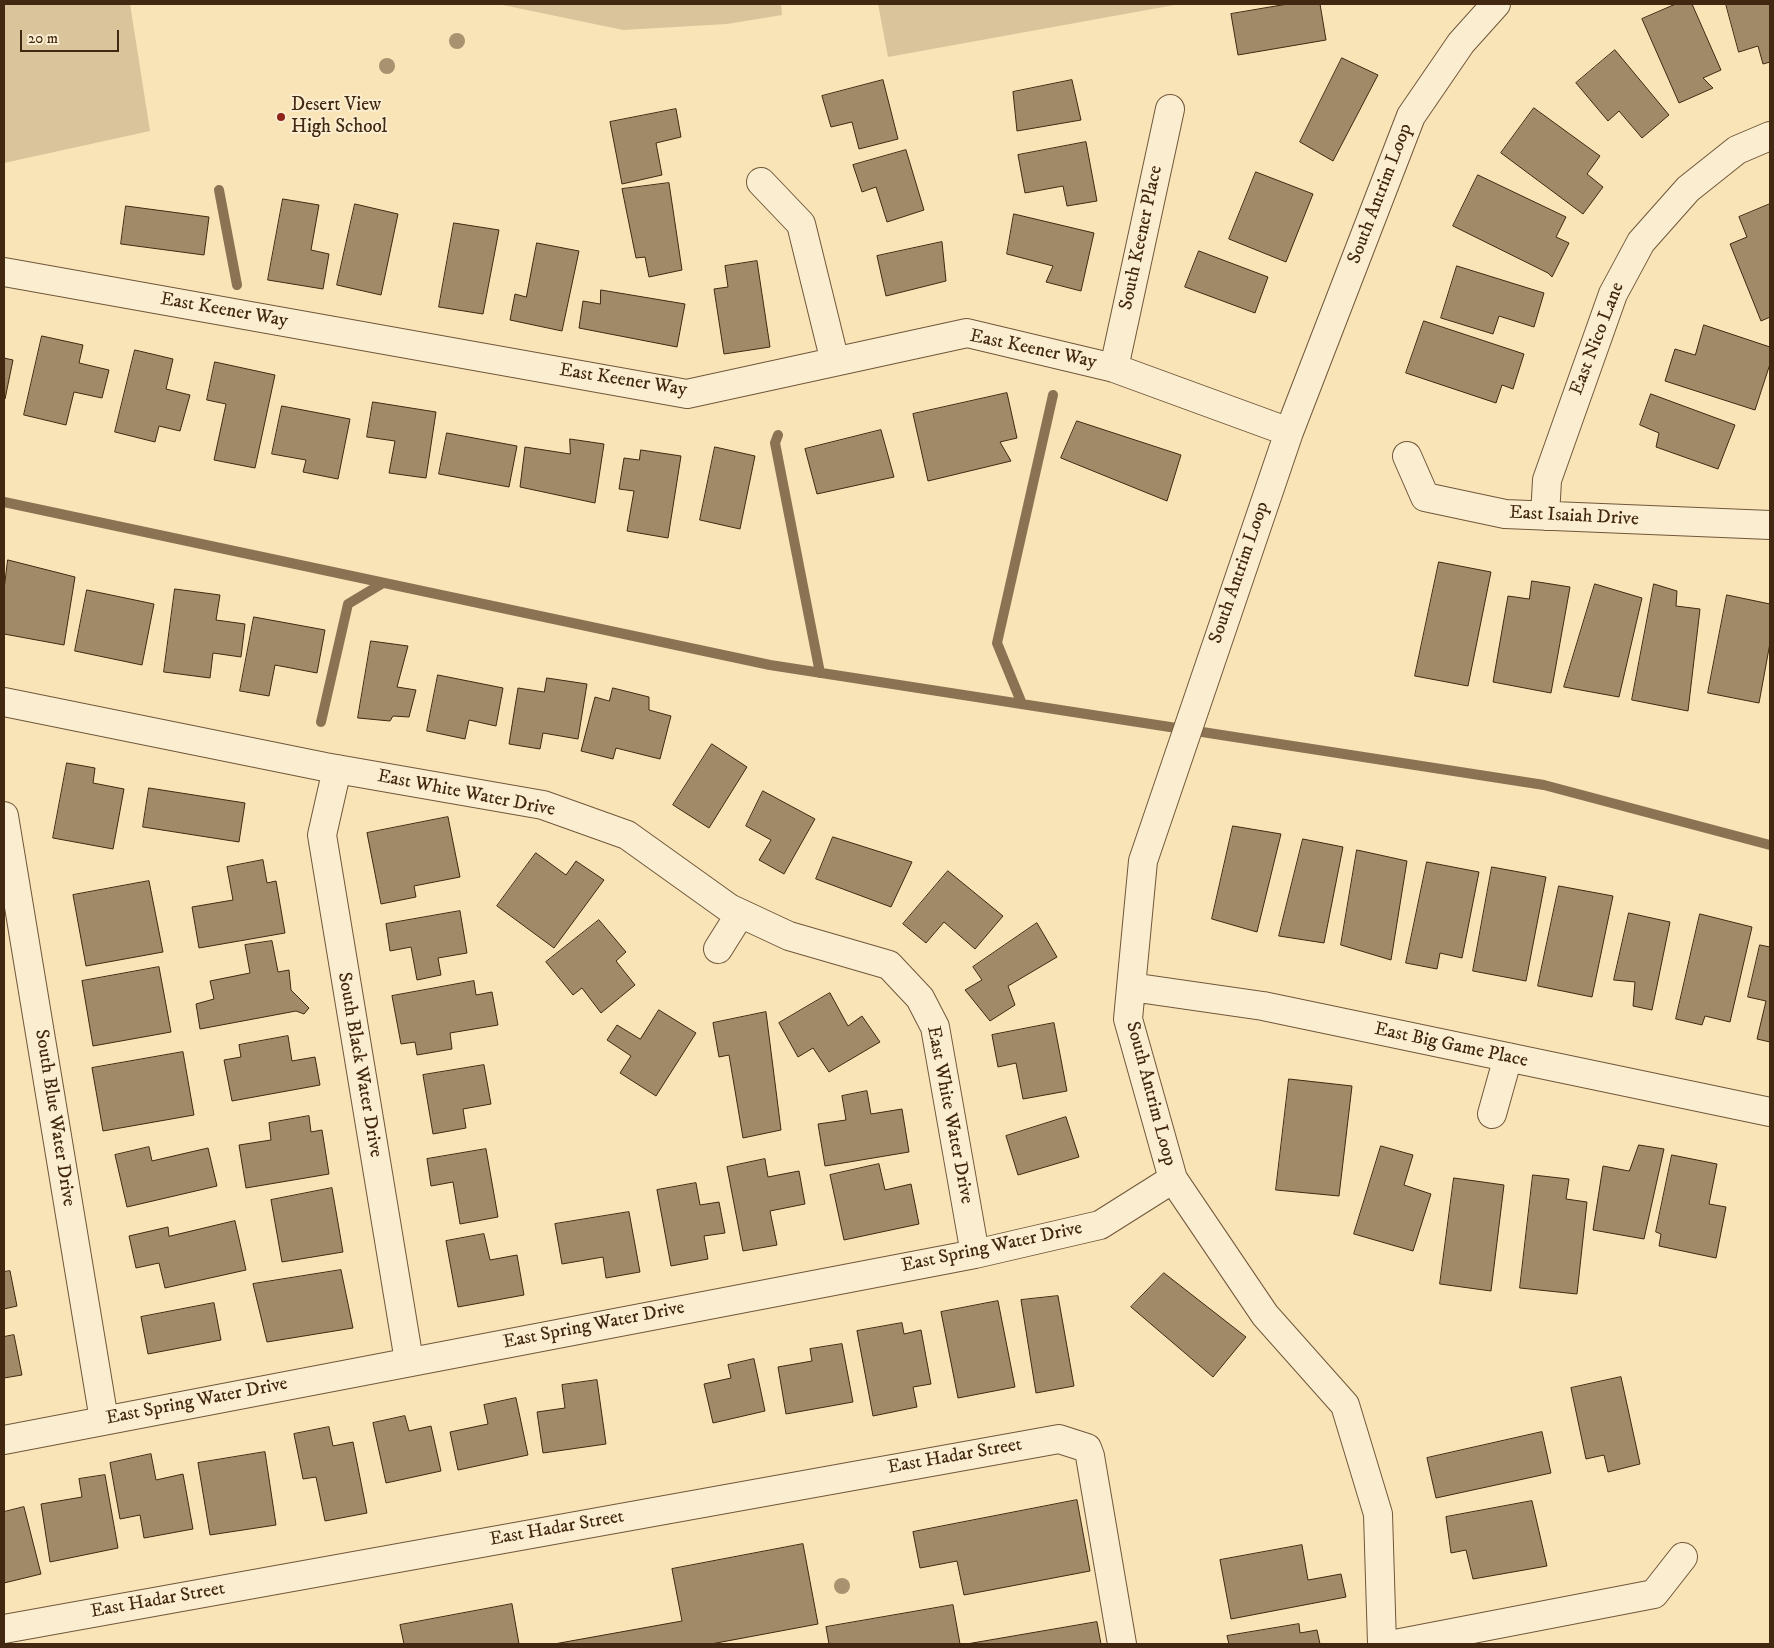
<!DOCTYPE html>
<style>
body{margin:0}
#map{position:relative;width:1774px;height:1648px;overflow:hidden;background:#f9e4b7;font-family:"IM FELL DW Pica",serif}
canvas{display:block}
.frame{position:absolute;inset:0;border:5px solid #422811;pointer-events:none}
.scale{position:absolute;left:20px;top:30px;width:99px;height:22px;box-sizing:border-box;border:2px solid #422811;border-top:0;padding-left:6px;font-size:15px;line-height:18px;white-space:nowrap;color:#422811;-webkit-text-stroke:4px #fbedd0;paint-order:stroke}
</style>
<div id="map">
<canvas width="1774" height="1648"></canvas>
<div class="frame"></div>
<div class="scale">20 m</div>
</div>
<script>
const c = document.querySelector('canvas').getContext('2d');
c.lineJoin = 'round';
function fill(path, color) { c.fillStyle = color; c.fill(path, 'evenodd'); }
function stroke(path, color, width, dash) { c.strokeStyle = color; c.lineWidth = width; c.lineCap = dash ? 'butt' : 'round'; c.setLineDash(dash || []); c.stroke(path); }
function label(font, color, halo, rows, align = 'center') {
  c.font = font + ' "IM FELL DW Pica",serif'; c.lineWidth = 4; c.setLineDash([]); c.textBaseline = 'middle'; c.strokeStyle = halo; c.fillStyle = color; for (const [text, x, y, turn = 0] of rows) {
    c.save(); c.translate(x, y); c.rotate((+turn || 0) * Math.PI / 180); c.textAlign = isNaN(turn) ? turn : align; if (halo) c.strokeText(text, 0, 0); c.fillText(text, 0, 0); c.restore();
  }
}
const green = new Path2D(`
 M4,4H130L150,131L4,163Z
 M498,4H781L782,15L727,24L623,30Z
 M878,4H1180L888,57Z`);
const stream = new Path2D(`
 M219,190L237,285
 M778,435L775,443L820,673
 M4,502L770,665L1544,785L1770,845
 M1022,704L997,643L1053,395
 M321,722L348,604L383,583`);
const building = new Path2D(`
 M1288,4H1320L1326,40L1238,55L1231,14Z
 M1676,4H1692L1721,70L1703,78L1713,88L1679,103L1642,19Z
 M1726,4H1770V62L1763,64L1758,46L1739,52Z
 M1615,50L1669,115L1642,138L1619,111L1608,121L1576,83Z
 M1342,58L1378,75L1333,161L1300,142Z
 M883,80L898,139L859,149L852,122L831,127L822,96Z
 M1072,80L1081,120L1017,131L1013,92Z
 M1534,108L1600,156L1587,174L1603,187L1583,214L1501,153Z
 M676,109L681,137L656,143L662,175L622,184L610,122Z
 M1086,142L1097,201L1067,206L1063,186L1025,193L1018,155Z
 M906,150L924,210L887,222L876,187L862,192L853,165Z
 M1256,172L1313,194L1286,262L1229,239Z
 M1478,175L1566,217L1556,237L1569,243L1552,277L1548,273L1453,226Z
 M669,183L682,270L649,277L645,257L636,258L622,189Z
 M283,199L319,205L311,250L329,254L323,289L268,280Z
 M355,204L398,214L381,295L337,285Z
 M1770,204V317L1761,321L1730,244L1747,237L1739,217Z
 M126,206L209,217L204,255L121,244Z
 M1014,214L1094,233L1081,291L1046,282L1053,266L1007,254Z
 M454,223L499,230L483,314L439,307Z
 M942,242L946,281L886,296L877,256Z
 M537,243L579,251L562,331L510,320L515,294L526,297Z
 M1199,251L1268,277L1255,313L1185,287Z
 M757,261L770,347L724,354L714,289L728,287L725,266Z
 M1457,266L1544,293L1534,327L1499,316L1493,334L1441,318Z
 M601,290L685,304L677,347L579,328L583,301L600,304Z
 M1424,321L1524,354L1513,389L1502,385L1496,403L1406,373Z
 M1704,325L1770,347V364L1755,410L1665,381L1675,349L1695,355Z
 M42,336L83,345L79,363L109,370L102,398L74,392L66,425L24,415Z
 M135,350L173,359L166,389L190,395L180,431L159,426L155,442L115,432Z
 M4,358L13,360L5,399H4Z
 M215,362L275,375L255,468L214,460L226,404L207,400Z
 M1007,393L1017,438L1000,442L1011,461L928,481L913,414Z
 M1651,394L1735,425L1718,469L1656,447L1659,433L1640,425Z
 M373,402L436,412L426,478L389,473L395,441L367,437Z
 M282,406L350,419L338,479L303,472L306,460L272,454Z
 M1077,421L1181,455L1167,501L1061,458Z
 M881,430L894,477L817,494L805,449Z
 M447,433L517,446L509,487L439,474Z
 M570,439L604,444L595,503L520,487L525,447L570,454Z
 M715,447L755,456L740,529L700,520Z
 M641,450L681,456L668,538L627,531L634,491L619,489L624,458L639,460Z
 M8,560L75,577L64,645L4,634V590Z
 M1439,562L1491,572L1468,686L1415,676Z
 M1532,581L1570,587L1551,693L1493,682L1508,596L1529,599Z
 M1595,584L1642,598L1619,697L1564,687Z
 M1654,584L1677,591L1676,606L1700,609L1688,711L1632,700Z
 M175,589L220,595L216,620L245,624L241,657L213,653L210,678L164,672Z
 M87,590L154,604L142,665L75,651Z
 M1727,595L1770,604V643L1759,703L1708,693Z
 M254,617L325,630L317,673L275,665L269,696L240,691Z
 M371,641L408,646L397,687L416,690L409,717L393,716L390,721L358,718Z
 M438,675L503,688L496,726L469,720L465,739L427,731Z
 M547,678L587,684L578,739L543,733L540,749L509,744L518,688L544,692Z
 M613,688L649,697V710L671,716L660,759L616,748L613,759L581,751L595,697L609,701Z
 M712,744L747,767L709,828L673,805Z
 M67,763L95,768L93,783L124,789L113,849L53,838Z
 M149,788L245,803L239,842L143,827Z
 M763,791L815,819L784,874L759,860L771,840L746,826Z
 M448,817L460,877L414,886L416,897L381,904L367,833Z
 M1233,826L1281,834L1257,932L1212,919Z
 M833,837L912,862L891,907L816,879Z
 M1303,839L1343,847L1324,943L1279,936Z
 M1357,850L1407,861L1391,960L1341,945Z
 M536,853L566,875L576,861L604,880L554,948L497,906Z
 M263,860L267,883L276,881L285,933L199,948L192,907L233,900L227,867Z
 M1427,862L1479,872L1462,958L1440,953L1437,969L1406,963Z
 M1492,867L1546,877L1526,981L1473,971Z
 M948,871L1003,916L975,949L944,922L926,943L903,924Z
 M149,881L163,952L86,966L73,895Z
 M1559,886L1613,896L1592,997L1538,986Z
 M460,911L467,953L438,958L441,975L417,980L411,947L390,951L386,924Z
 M1629,913L1670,922L1652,1010L1633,1006L1635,982L1614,980Z
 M1700,914L1752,927L1730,1022L1705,1016L1702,1025L1676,1019Z
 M599,920L626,952L616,961L635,985L601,1013L582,988L573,995L546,962Z
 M1037,923L1057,957L1008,986L1015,1005L990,1021L965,990L982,980L973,967Z
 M272,941L278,972L289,970L291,990L309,1008L304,1014L296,1011L200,1029L196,1004L214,999L210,981L250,973L245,945Z
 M1760,945L1770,947V1042L1757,1039L1766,1001L1748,997Z
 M159,967L171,1032L93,1046L82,981Z
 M474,981L476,995L492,992L498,1025L450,1033L452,1049L417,1055L415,1042L401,1044L392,996Z
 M830,993L848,1026L862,1016L880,1042L829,1072L813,1048L798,1057L779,1023Z
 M659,1010L696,1033L656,1096L620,1073L631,1056L607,1040L617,1025L640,1039Z
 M766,1012L781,1130L743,1138L729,1055L719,1057L713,1023Z
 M1054,1023L1067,1091L1023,1099L1016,1063L998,1067L992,1035Z
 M288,1036L292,1061L315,1057L320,1085L232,1101L224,1060L241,1057L239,1045Z
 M183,1052L194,1115L103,1131L92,1068Z
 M484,1065L491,1104L463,1109L466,1128L433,1134L423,1075Z
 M1289,1079L1352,1086L1339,1196L1276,1190Z
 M867,1091L871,1114L902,1109L909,1152L825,1166L818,1124L846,1120L842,1096Z
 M309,1116L311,1132L322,1130L329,1174L246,1188L239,1145L271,1140L269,1123Z
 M1066,1117L1079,1157L1018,1175L1006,1136Z
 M1639,1145L1664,1149L1644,1239L1593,1230L1603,1166L1629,1171Z
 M1381,1146L1413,1155L1404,1185L1431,1194L1413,1251L1354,1234Z
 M149,1147L152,1161L208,1148L217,1186L127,1207L115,1155Z
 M486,1149L498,1217L460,1224L453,1182L431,1186L427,1159Z
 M1672,1155L1717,1164L1709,1204L1726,1207L1716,1258L1659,1246L1661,1234L1656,1232Z
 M765,1159L768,1177L799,1171L805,1204L770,1211L777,1245L743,1251L727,1167Z
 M879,1164L885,1190L911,1184L919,1224L844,1240L830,1175Z
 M1533,1175L1569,1179L1566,1199L1587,1202L1577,1294L1520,1288Z
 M1454,1178L1504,1185L1491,1291L1440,1284Z
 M696,1183L700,1205L719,1202L725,1233L704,1236L708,1259L671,1266L657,1190Z
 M332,1188L343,1252L282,1262L271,1200Z
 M629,1212L640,1272L606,1278L603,1257L562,1264L555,1224Z
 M235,1221L246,1270L165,1288L159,1263L136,1268L129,1236L168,1227L169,1236Z
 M484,1234L490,1260L517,1255L524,1295L458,1307L446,1241Z
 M341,1270L353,1328L267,1342L253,1284Z
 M10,1271L17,1306L4,1309V1272Z
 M1164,1273L1246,1337L1213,1377L1131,1307Z
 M1058,1296L1074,1386L1036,1393L1021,1300Z
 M998,1301L1015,1387L958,1398L941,1312Z
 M214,1303L221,1340L148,1354L141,1317Z
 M902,1323L904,1334L921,1330L931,1384L913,1387L917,1407L873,1416L857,1331Z
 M14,1335L22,1375L4,1378V1337Z
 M842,1344L853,1402L786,1414L778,1367L812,1361L810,1349Z
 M754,1359L765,1411L713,1423L704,1384L731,1378L728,1365Z
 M1621,1377L1640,1464L1608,1472L1604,1455L1586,1459L1571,1388Z
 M597,1380L606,1444L543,1453L537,1412L565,1408L562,1385Z
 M516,1398L528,1455L458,1470L450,1432L488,1424L484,1405Z
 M405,1416L409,1431L431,1426L441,1471L386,1483L373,1423Z
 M329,1427L333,1446L353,1442L367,1513L325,1521L316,1477L303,1479L294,1434Z
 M1542,1432L1551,1473L1436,1498L1427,1458Z
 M265,1452L276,1525L210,1535L198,1463Z
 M151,1454L156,1480L183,1474L193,1529L144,1538L140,1515L120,1519L110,1463Z
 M105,1475L118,1548L50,1562L41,1504L82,1497L79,1479Z
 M1077,1500L1090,1571L964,1595L957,1561L920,1568L913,1532Z
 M1532,1501L1547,1566L1473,1579L1466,1550L1451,1553L1446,1517Z
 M24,1507L41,1574L4,1583V1512Z
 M803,1544L818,1624L711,1644H554L682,1621L672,1569Z
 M1302,1545L1308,1580L1341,1574L1346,1597L1231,1619L1220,1560Z
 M512,1604L519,1644H404L400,1625Z
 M953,1605L960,1644H829L826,1627Z
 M1097,1622L1101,1644H967Z
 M1299,1624L1300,1633L1317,1630L1320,1644H1229L1227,1636Z`);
const minor = new Path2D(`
 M761,182L801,224L835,362
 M4,272L687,394L967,333L1114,368L1289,432
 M1114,368L1170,109
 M1407,456L1425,497L1505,514L1770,525
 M1545,516L1547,480L1613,294L1641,242L1688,189L1737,150L1770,136
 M4,702L325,767L543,805L627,835L729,908L789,936L889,965L920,998L935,1027L975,1254
 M337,769L322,835L409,1361
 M4,816L104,1420
 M718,949L740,914
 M1131,987L1263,1006L1770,1112
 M1492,1114L1508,1057
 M4,1440L975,1254L1100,1225L1173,1179
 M4,1629L1059,1439L1087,1448L1090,1456L1122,1644
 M1382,1644L1378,1514L1345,1405L1265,1315L1173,1179L1128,1019L1143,861L1289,432L1411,116L1461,43L1496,4
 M1395,1644L1654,1594L1683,1557`);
const trees = [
 [457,41],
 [387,66],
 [842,1586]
];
const markers = [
 [281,117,5,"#8f2418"]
];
const poiNames = [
 ["Desert View",291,106],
 ["High School",291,128]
];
const streetNames = [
 ["South Antrim Loop",1381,194,-69],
 ["South Keener Place",1142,238,-78],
 ["East Keener Way",224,311,10],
 ["East Nico Lane",1598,339,-69],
 ["East Keener Way",1033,350,12],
 ["East Keener Way",623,381,9],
 ["East Isaiah Drive",1574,517,3],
 ["South Antrim Loop",1240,573,-71],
 ["East White Water Drive",466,794,11],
 ["East Big Game Place",1451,1046,12],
 ["South Black Water Drive",359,1065,80],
 ["South Antrim Loop",1150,1094,75],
 ["East White Water Drive",949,1115,79],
 ["South Blue Water Drive",54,1118,81],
 ["East Spring Water Drive",992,1248,-12],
 ["East Spring Water Drive",594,1326,-11],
 ["East Spring Water Drive",197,1402,-11],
 ["East Hadar Street",955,1457,-10],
 ["East Hadar Street",557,1529,-10],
 ["East Hadar Street",158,1601,-10]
];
fill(green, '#dac49b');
stroke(stream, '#8b7253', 10);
fill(building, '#a18a67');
stroke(building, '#422811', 1);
stroke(minor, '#70573a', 30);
stroke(minor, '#fbedd0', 28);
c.fillStyle = '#a9926f';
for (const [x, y] of trees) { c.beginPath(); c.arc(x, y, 8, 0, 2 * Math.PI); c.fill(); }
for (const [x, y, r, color] of markers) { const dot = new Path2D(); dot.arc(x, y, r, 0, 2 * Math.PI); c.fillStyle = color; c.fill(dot); stroke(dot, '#fbedd0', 2); }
label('19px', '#422811', '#fbedd0', poiNames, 'left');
label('19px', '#422811', '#fbedd0', streetNames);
</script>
